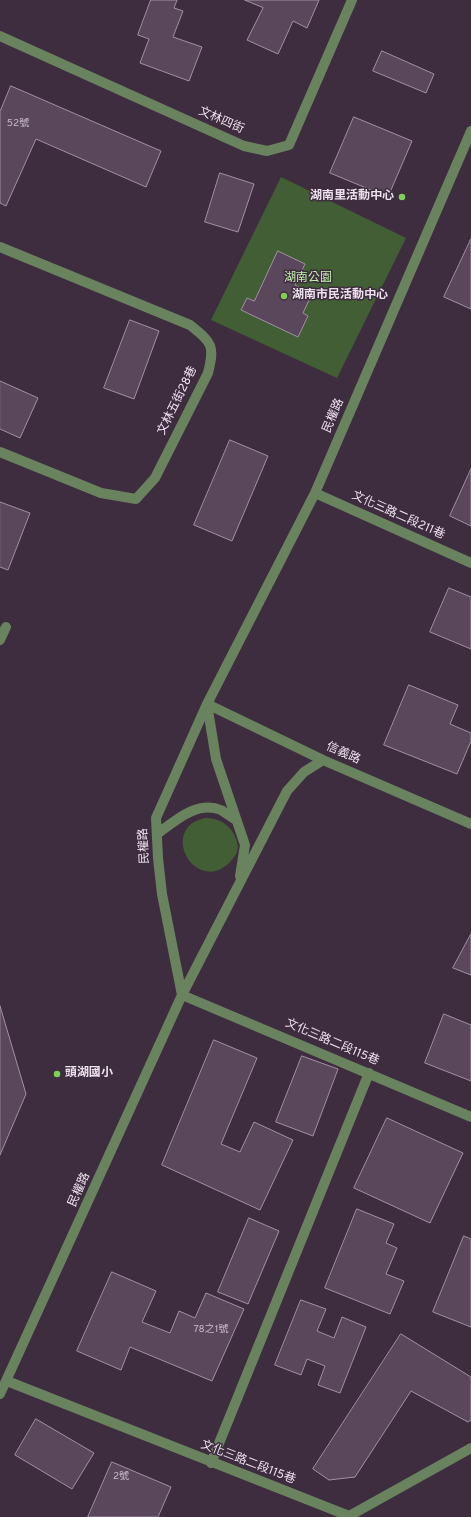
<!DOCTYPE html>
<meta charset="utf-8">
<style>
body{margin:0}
canvas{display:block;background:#3e2c3f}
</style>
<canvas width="471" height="1517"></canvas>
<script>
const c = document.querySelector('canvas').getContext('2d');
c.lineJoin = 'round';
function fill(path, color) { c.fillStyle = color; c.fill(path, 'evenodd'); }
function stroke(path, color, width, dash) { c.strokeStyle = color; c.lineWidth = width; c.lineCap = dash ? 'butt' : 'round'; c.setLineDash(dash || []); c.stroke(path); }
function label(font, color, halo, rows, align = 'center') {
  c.font = font + ' Overpass,"Noto Sans TC",sans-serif'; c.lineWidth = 3; c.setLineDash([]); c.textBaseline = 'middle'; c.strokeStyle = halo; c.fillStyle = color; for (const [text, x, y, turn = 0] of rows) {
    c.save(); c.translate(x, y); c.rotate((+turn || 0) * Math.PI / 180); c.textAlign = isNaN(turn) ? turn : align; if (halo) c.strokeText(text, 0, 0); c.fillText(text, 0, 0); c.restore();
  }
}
const green = new Path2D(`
 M281,177L406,238L337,378L211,320Z
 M205,818C210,818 216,819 220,821C232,826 243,845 235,856C206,897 165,847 191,824C195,821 201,819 205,818Z`);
const building = new Path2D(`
 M151,0H177L174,8L183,11L173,37L202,47L189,81L140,63L149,39L138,35Z
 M245,0H319L307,28L293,21L278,54L247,40L263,8Z
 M382,51L434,74L426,93L373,71Z
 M11,86L161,151L146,187L36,139L6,206L0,203V112Z
 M354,117L412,141L388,197L330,173Z
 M220,173L254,184L238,232L205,222Z
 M471,239V309L444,297Z
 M278,251L305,264L295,285L312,294L303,313L308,316L298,337L241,310L247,298L254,301Z
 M130,320L159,331L134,399L104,388Z
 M0,381L38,398L20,438L0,429Z
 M230,440L268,456L232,541L194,525Z
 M471,469V526L450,516Z
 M0,502L30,513L8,570L0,567Z
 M449,588L471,597V649L430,632Z
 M409,685L458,705L450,724L471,733V741L457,774L384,745Z
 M471,934V975L453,968Z
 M0,1006L26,1094L0,1155Z
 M444,1014L471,1025V1081L425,1063Z
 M214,1040L257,1058L221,1144L240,1152L254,1122L293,1140L260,1210L162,1165Z
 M302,1056L338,1069L313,1136L276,1122Z
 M387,1118L463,1153L430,1223L354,1188Z
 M357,1209L394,1224L386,1243L397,1248L386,1274L404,1281L390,1314L325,1288Z
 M249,1218L279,1231L248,1304L218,1292Z
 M464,1236L471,1239V1327L433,1312Z
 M112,1272L156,1291L142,1322L170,1333L179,1311L195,1318L206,1293L244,1309L212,1381L130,1347L121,1370L77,1351Z
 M301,1300L326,1309L317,1331L334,1338L342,1317L366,1327L340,1393L318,1385L325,1366L307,1359L301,1375L275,1365Z
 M401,1334L471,1377V1420L468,1422L411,1391L355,1477L329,1480L313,1469Z
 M36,1419L94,1453L72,1489L15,1455Z
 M112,1462L171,1487L158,1517H88Z`);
const minor = new Path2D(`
 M0,36L244,146L267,151L289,145L352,0
 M0,247L190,325C212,343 215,345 208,373L155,478L136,499L101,493L0,452
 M315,493L471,563
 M0,640L6,627
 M207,704L323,760L471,824
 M207,704L216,759L245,845L240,876
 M157,834C175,821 197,800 221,810C226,813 231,817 236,820
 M182,995L162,894L158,858L156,818L207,704L315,493L471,131
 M182,995L471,1117
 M7,1381L349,1516L471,1448
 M0,1394L182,995L287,791L304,772L323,760
 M211,1463L369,1073`);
const markers = [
 [402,197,4,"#7dd154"],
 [284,296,4,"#7dd154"],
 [57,1074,4,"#7dd154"]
];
const numberNames = [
 ["52號",18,124],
 ["78之1號",211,1330],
 ["2號",121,1477]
];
const streetNames = [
 ["文林四街",221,121,24],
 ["文林五街28巷",178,401,-64],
 ["民權路",334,416,-67],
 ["文化三路二段211巷",398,516,24],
 ["信義路",343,754,24],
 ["民權路",145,846,-93],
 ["文化三路二段115巷",332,1043,23],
 ["民權路",80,1190,-66],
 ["文化三路二段115巷",248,1463,21]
];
const poiNames = [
 ["湖南里活動中心",394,197,"right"],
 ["湖南市民活動中心",292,296],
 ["頭湖國小",65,1074]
];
const parkNames = [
 ["湖南公園",308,279]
];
fill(green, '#415e34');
fill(building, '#5a475c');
stroke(building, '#a48fa5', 1);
stroke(minor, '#69835f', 10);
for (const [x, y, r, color] of markers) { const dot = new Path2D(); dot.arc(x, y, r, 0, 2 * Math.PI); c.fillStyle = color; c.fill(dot); stroke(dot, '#3e2c3f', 1.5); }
label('10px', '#c8bac9', null, numberNames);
label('12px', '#ede1ed', '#3e2c3f', streetNames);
label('bold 12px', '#ede1ed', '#3e2c3f', poiNames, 'left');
label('12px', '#c0f3ac', '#3e2c3f', parkNames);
</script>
